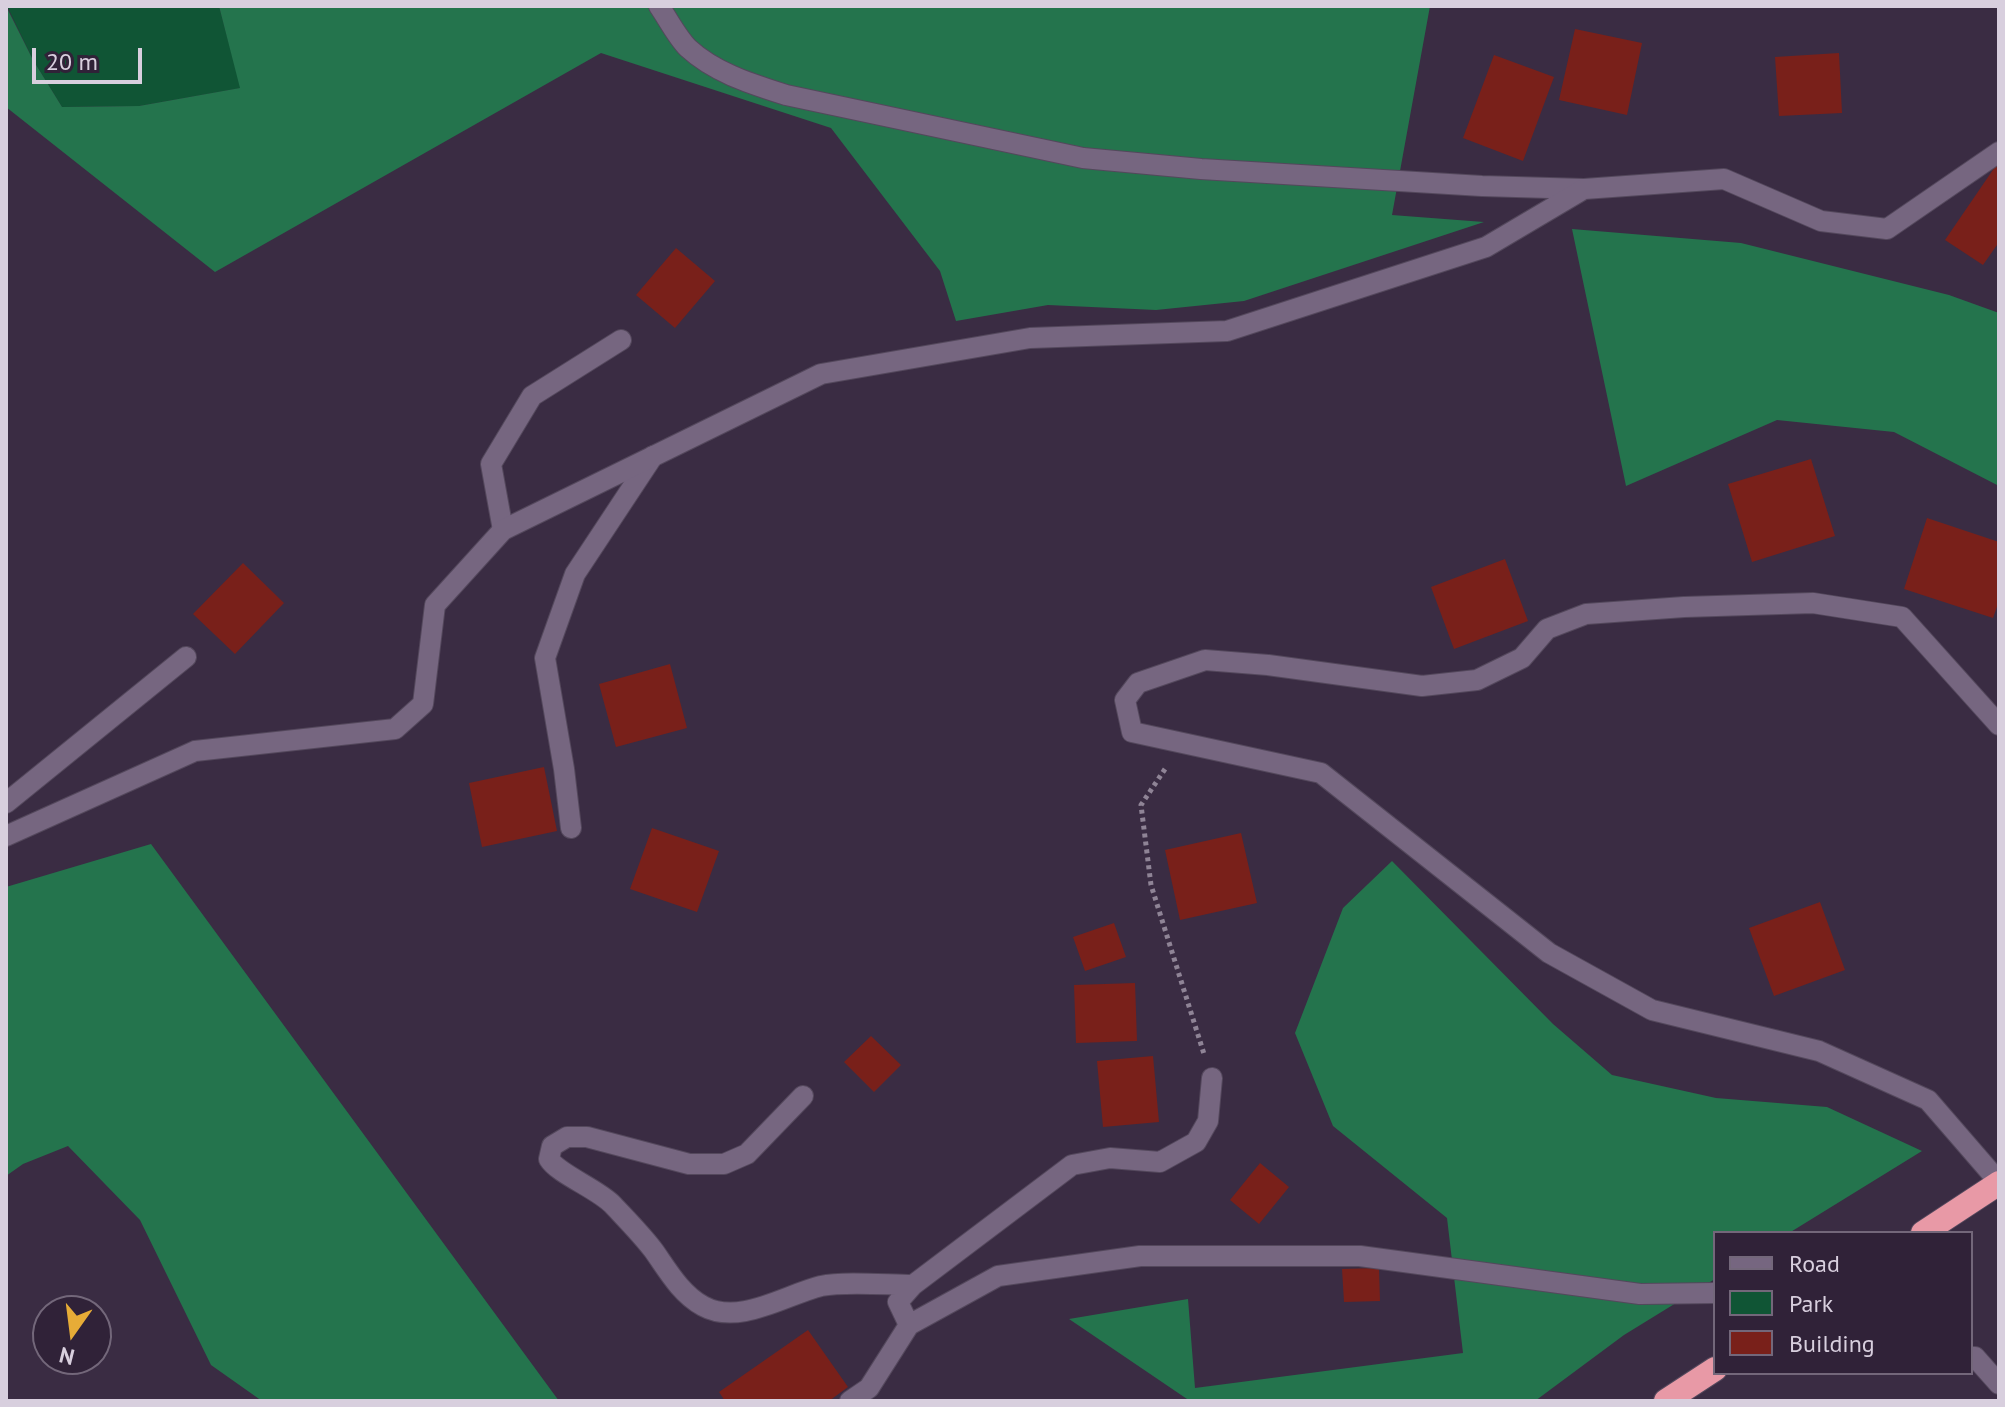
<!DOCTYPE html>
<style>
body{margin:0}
#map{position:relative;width:2005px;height:1407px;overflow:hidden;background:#3a2c43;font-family:"PT Sans",sans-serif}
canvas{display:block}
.frame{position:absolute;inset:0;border:8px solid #d8cfde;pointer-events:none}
.legend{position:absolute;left:1713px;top:1231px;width:260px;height:144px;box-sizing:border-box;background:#302238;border:2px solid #73677a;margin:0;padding:10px 14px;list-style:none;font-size:24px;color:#d8cfde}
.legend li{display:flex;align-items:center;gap:16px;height:40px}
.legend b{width:40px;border:2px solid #73677a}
.north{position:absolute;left:32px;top:1295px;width:80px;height:80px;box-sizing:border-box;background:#302238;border:2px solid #73677a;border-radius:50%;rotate:194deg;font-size:22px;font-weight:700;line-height:32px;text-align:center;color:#d8cfde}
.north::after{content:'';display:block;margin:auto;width:28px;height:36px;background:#e7ac37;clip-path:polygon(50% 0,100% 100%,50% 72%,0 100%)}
.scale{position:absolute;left:32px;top:48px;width:110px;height:36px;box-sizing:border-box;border:4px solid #d8cfde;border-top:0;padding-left:10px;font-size:24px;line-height:28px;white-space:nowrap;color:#d8cfde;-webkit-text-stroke:6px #302238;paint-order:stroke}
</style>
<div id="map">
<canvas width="2005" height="1407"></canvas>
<div class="frame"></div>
<ul class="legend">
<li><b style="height:10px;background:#766680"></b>Road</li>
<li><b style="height:22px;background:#105535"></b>Park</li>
<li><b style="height:22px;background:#79201a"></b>Building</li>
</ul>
<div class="north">N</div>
<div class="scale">20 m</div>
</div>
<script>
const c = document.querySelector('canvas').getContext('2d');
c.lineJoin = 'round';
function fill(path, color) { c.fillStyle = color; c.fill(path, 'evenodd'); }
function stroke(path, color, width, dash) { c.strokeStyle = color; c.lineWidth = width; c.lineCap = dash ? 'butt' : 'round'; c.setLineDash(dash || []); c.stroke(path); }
const green = new Path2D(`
 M7,6H219L241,88L139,106L62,107L33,60Z`);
const forest = new Path2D(`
 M6,6L33,60L62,107L139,106L240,88L219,6H1430L1392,215L1484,222L1244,301L1156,310L1048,305L956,321L940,271L831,128L601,53L215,272L6,107Z
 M1572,229L1741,243L1949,295L1999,313V486L1894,432L1777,420L1626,486Z
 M151,844L559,1401H262L211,1365L140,1220L68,1146L23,1164L6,1176V887Z
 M1392,861L1553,1024L1612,1075L1716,1098L1827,1107L1922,1151L1789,1233H1715V1279L1624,1335L1535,1401H1190L1069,1319L1188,1299L1195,1388L1463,1353L1447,1218L1333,1126L1295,1033L1343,908Z`);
const building = new Path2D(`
 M1575,29L1642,43L1627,115L1559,100Z
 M1839,53L1842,113L1779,116L1775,57Z
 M1494,55L1554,77L1523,161L1463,138Z
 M1999,161V242L1983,265L1945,240Z
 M676,248L715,281L675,328L636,295Z
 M1811,459L1835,536L1752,562L1728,484Z
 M1927,518L1999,542V601L1993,618L1904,589Z
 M1505,559L1528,621L1454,649L1431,587Z
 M243,563L284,603L235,654L193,614Z
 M670,664L687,728L616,747L599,684Z
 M544,767L557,831L482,847L469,783Z
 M652,828L719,851L697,912L630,889Z
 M1241,833L1257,903L1180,920L1165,850Z
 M1820,902L1845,970L1774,996L1749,928Z
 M1114,923L1126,957L1085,971L1073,937Z
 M1135,983L1137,1041L1076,1043L1074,985Z
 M871,1036L901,1065L874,1092L844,1062Z
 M1153,1056L1159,1122L1103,1127L1097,1061Z
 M1260,1163L1289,1187L1259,1224L1230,1200Z
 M1379,1268L1380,1301L1344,1302L1342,1269Z
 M808,1330L848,1387L829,1401H725L719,1392Z`);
const path = new Path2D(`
 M1165,769L1141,805L1151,885L1204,1054`);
const lane = new Path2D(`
 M659,6C668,19 677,37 688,48C715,73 752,84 786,95L1083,158L1201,169L1482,186L1584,189
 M503,530L491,464L532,396L621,340
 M1999,725L1902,617L1813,603L1684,607L1586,614L1547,629L1522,658L1477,680L1422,686L1268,665L1205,660L1138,683L1125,700L1132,732L1321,773L1549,953L1652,1010L1819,1051L1928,1100L1999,1182
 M6,803L186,657
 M571,828L564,769L545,658L575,574L653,456
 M1212,1078L1208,1121L1196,1142L1160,1162L1110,1158L1072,1165L913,1285L898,1302L909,1325L998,1276L1140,1256H1360L1640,1294L1715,1293
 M803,1096L747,1154L724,1164H689L587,1137H567L552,1146L549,1159C558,1174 598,1189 613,1205C627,1220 642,1235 654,1251C668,1271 681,1294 703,1306C739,1326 785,1295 821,1286C845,1281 888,1285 913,1285
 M1971,1357H1975L1999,1384
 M850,1401L869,1388L909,1325`);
const street = new Path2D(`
 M6,836L195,751L395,729L423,704L435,605L503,530L821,374L1030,338L1227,331L1486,247L1584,189L1724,179L1821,221L1887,229L1999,152`);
const highway = new Path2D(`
 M1923,1233L1999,1183
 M1666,1401L1715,1369`);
fill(green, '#105535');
fill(forest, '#24744d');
fill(building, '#79201a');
stroke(lane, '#54485c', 22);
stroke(street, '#54485c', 22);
stroke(highway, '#54485c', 26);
stroke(path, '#8f8496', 5, [4, 4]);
stroke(lane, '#766680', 20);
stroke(street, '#766680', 20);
stroke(highway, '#e899a6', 24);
</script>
